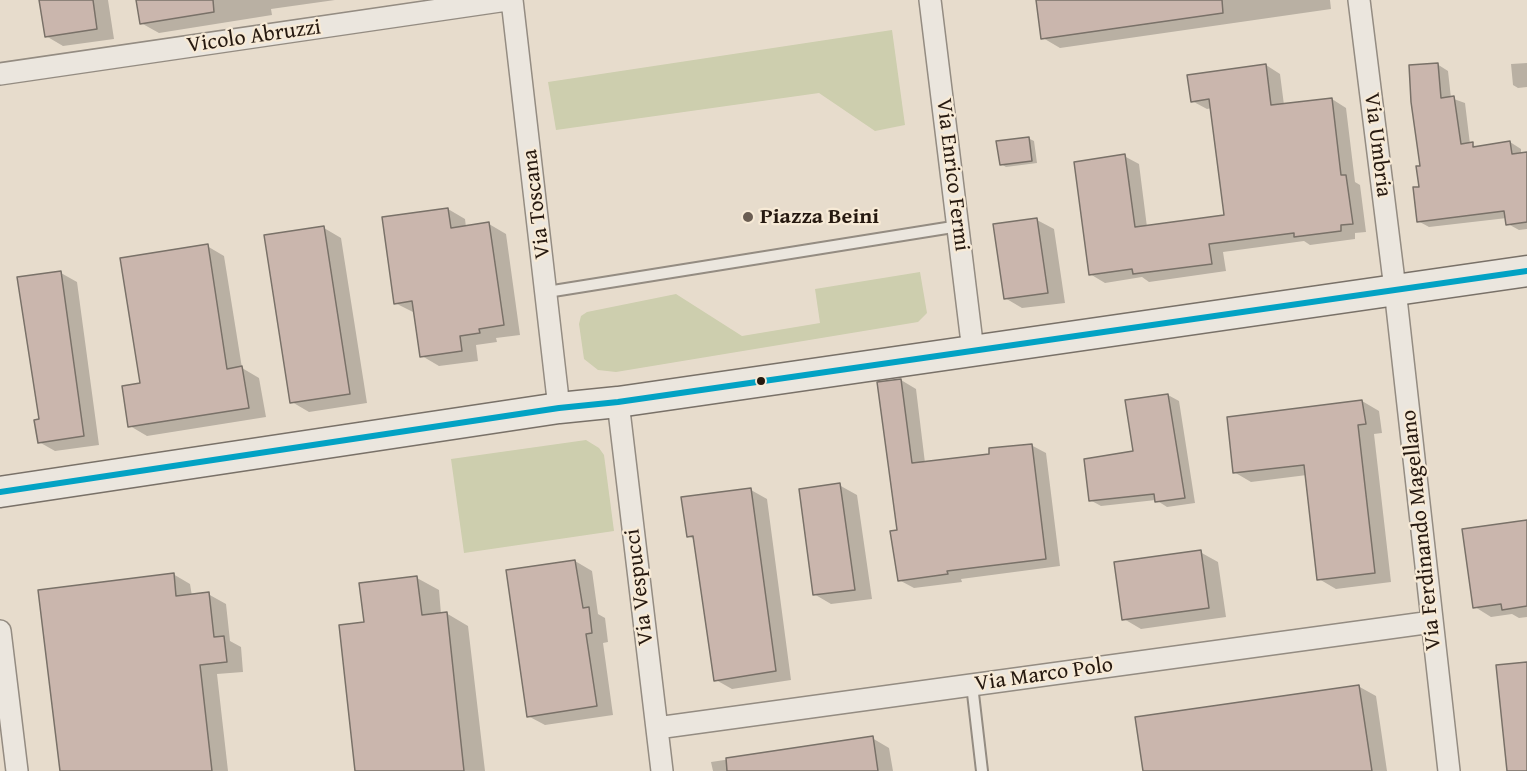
<!DOCTYPE html>
<style>
body{margin:0}
canvas{display:block;background:#e7dccc}
</style>
<canvas width="1527" height="771"></canvas>
<script>
const c = document.querySelector('canvas').getContext('2d');
c.lineJoin = 'round';
function fill(path, color) { c.fillStyle = color; c.fill(path, 'evenodd'); }
function stroke(path, color, width, dash) { c.strokeStyle = color; c.lineWidth = width; c.lineCap = dash ? 'butt' : 'round'; c.setLineDash(dash || []); c.stroke(path); }
function label(font, color, halo, rows, align = 'center') {
  c.font = font + ' "Gentium Book Plus",serif'; c.lineWidth = 4.5; c.setLineDash([]); c.textBaseline = 'middle'; c.strokeStyle = halo; c.fillStyle = color; for (const [text, x, y, turn = 0] of rows) {
    c.save(); c.translate(x, y); c.rotate((+turn || 0) * Math.PI / 180); c.textAlign = isNaN(turn) ? turn : align; if (halo) c.strokeText(text, 0, 0); c.fillText(text, 0, 0); c.restore();
  }
}
const green = new Path2D(`
 M892,30L905,125L875,131L819,93L556,130L548,82Z
 M920,272L927,313L918,322L616,372L598,370L584,359L579,324L581,316L587,312L676,294L742,336L820,323L815,289Z
 M586,440L599,448L604,455L614,531L464,553L451,459Z`);
const shadow = new Path2D(`
 M41,0H108L114,39L63,46L46,36Z
 M138,0H335L271,9L272,15L159,33L141,23Z
 M1037,0H1330L1331,9L1060,48L1043,38Z
 M1527,63V87L1518,88L1513,85L1511,64Z
 M1437,64L1448,71L1451,98L1465,103L1470,144L1480,148L1510,142L1521,149V154L1527,153V229L1519,230L1508,224L1507,218L1429,227L1418,221L1422,167Z
 M1266,65L1280,74L1284,105L1332,99L1346,108L1355,182L1360,185L1366,232L1355,233V239L1310,245L1304,241L1223,252L1226,271L1149,282L1142,277L1105,283L1090,274L1124,156L1139,164L1147,227L1226,216L1212,108L1207,109L1192,101Z
 M1028,138L1034,141L1037,163L1006,167L1001,164Z
 M448,209L465,219L466,227L489,224L506,234L520,335L496,338L497,342L476,345L478,361L439,366L422,356L415,313L395,303Z
 M1037,220L1054,229L1065,303L1022,308L1005,298Z
 M324,228L341,238L367,403L309,412L292,402Z
 M207,246L224,256L242,368L259,378L266,417L147,436L130,426L142,384Z
 M61,273L77,282L99,445L55,451L39,442Z
 M901,380L916,389L925,463L991,456L1031,445L1046,453L1060,566L961,579L962,582L914,588L899,580L898,531L879,383Z
 M1168,395L1179,401L1195,503L1167,507L1156,500L1101,506L1090,500L1135,453Z
 M1362,401L1379,411L1382,433L1374,434L1391,582L1336,589L1319,579L1307,475L1251,482L1234,472Z
 M839,485L857,495L872,599L831,604L814,594Z
 M751,490L767,499L791,680L732,689L716,680L696,540L688,536Z
 M1527,522V617L1519,618L1512,614L1491,617L1475,607Z
 M1200,552L1218,562L1226,617L1141,629L1124,619Z
 M575,561L592,571L598,614L605,618L608,642L603,643L613,715L545,725L528,716Z
 M173,574L190,584L192,596L208,594L226,604L230,641L241,647L243,672L217,674L228,771H61Z
 M417,578L439,590L441,614L446,613L468,626L485,771H357L366,623Z
 M1358,686L1376,696L1387,771H1145Z
 M872,738L889,748L893,771H713L711,762Z`);
const building = new Path2D(`
 M39,0H93L97,29L45,37Z
 M136,0H213L214,12L140,24Z
 M1036,0H1222L1223,13L1041,39Z
 M1438,63L1441,98L1454,96L1461,144L1473,142V147L1510,141L1512,154L1527,152V222L1506,225L1504,211L1417,222L1413,187H1419L1416,166H1420L1411,102L1409,65Z
 M1266,64L1271,105L1332,98L1341,175H1346L1353,224L1341,225V231L1294,237V233L1209,244L1212,264L1133,274L1132,269L1089,275L1074,162L1125,154L1135,227L1224,215L1209,99L1191,102L1187,75Z
 M1029,137L1032,161L1000,165L996,141Z
 M448,208L451,228L489,222L504,325L479,329L480,333L460,336L462,351L420,357L412,301L394,304L382,217Z
 M1037,218L1048,293L1004,299L993,224Z
 M324,226L350,394L290,403L264,235Z
 M208,244L227,369L242,366L249,408L128,427L122,386L140,383L120,258Z
 M61,271L84,436L38,443L34,420L39,419L17,277Z
 M901,379L912,463L989,454V448L1032,444L1046,559L947,571L948,574L898,581L890,531L897,530L877,382Z
 M1168,394L1185,498L1155,502L1154,494L1089,501L1084,459L1133,451L1125,400Z
 M1362,400L1366,424L1358,425L1375,573L1317,580L1304,465L1233,473L1227,417Z
 M840,483L855,590L813,595L799,489Z
 M751,488L776,671L714,681L693,536L687,537L681,497Z
 M1527,520V606L1502,610L1501,604L1473,608L1462,529Z
 M1201,550L1209,608L1122,620L1114,562Z
 M575,560L583,608L589,607L592,633L586,634L597,706L527,717L506,570Z
 M174,573L176,596L209,592L214,637L224,636L227,662L200,665L212,771H60L38,590Z
 M417,576L422,615L447,612L464,771H355L339,625L364,622L359,583Z
 M1527,662V771H1507L1496,665Z
 M1359,685L1372,771H1143L1135,717Z
 M873,736L878,771H727L726,758Z`);
const lane = new Path2D(`
 M547,292L959,226
 M972,685L982,771`);
const street = new Path2D(`
 M512,0L559,408
 M930,0L973,351
 M1359,0L1395,289L1449,771
 M0,74L507,0
 M618,402L662,771
 M0,631L17,771
 M657,728L1432,622`);
const secondary = new Path2D(`
 M0,492L559,408L618,402L1527,271`);
const bus1 = new Path2D(`
 M0,492L559,408L618,402L1527,271`);
const markers = [
 [748,217,6,"#6a5d52"],
 [761,381,5,"#261910"]
];
const streetNames = [
 ["Vicolo Abruzzi",254,37,-8],
 ["Via Umbria",1377,145,83],
 ["Via Enrico Fermi",952,175,83],
 ["Via Toscana",537,204,-97],
 ["Via Ferdinando Magellano",1422,530,-96],
 ["Via Vespucci",640,587,-97],
 ["Via Marco Polo",1044,675,-8]
];
const poiNames = [
 ["Piazza Beini",760,217]
];
fill(green, '#cdceae');
fill(shadow, '#0003');
fill(building, '#cab6ad');
stroke(building, '#797168', 1.5);
stroke(lane, '#948c82', 14);
stroke(street, '#948c82', 24);
stroke(secondary, '#797168', 33);
stroke(lane, '#ebe6de', 10);
stroke(street, '#ebe6de', 21);
stroke(secondary, '#ebe6de', 30);
stroke(bus1, '#02a2c4', 6);
for (const [x, y, r, color] of markers) { const dot = new Path2D(); dot.arc(x, y, r, 0, 2 * Math.PI); c.fillStyle = color; c.fill(dot); stroke(dot, '#f7ead6', 2); }
label('22px', '#261910', '#f7ead6', streetNames);
label('bold 22px', '#261910', '#f7ead6', poiNames, 'left');
</script>
